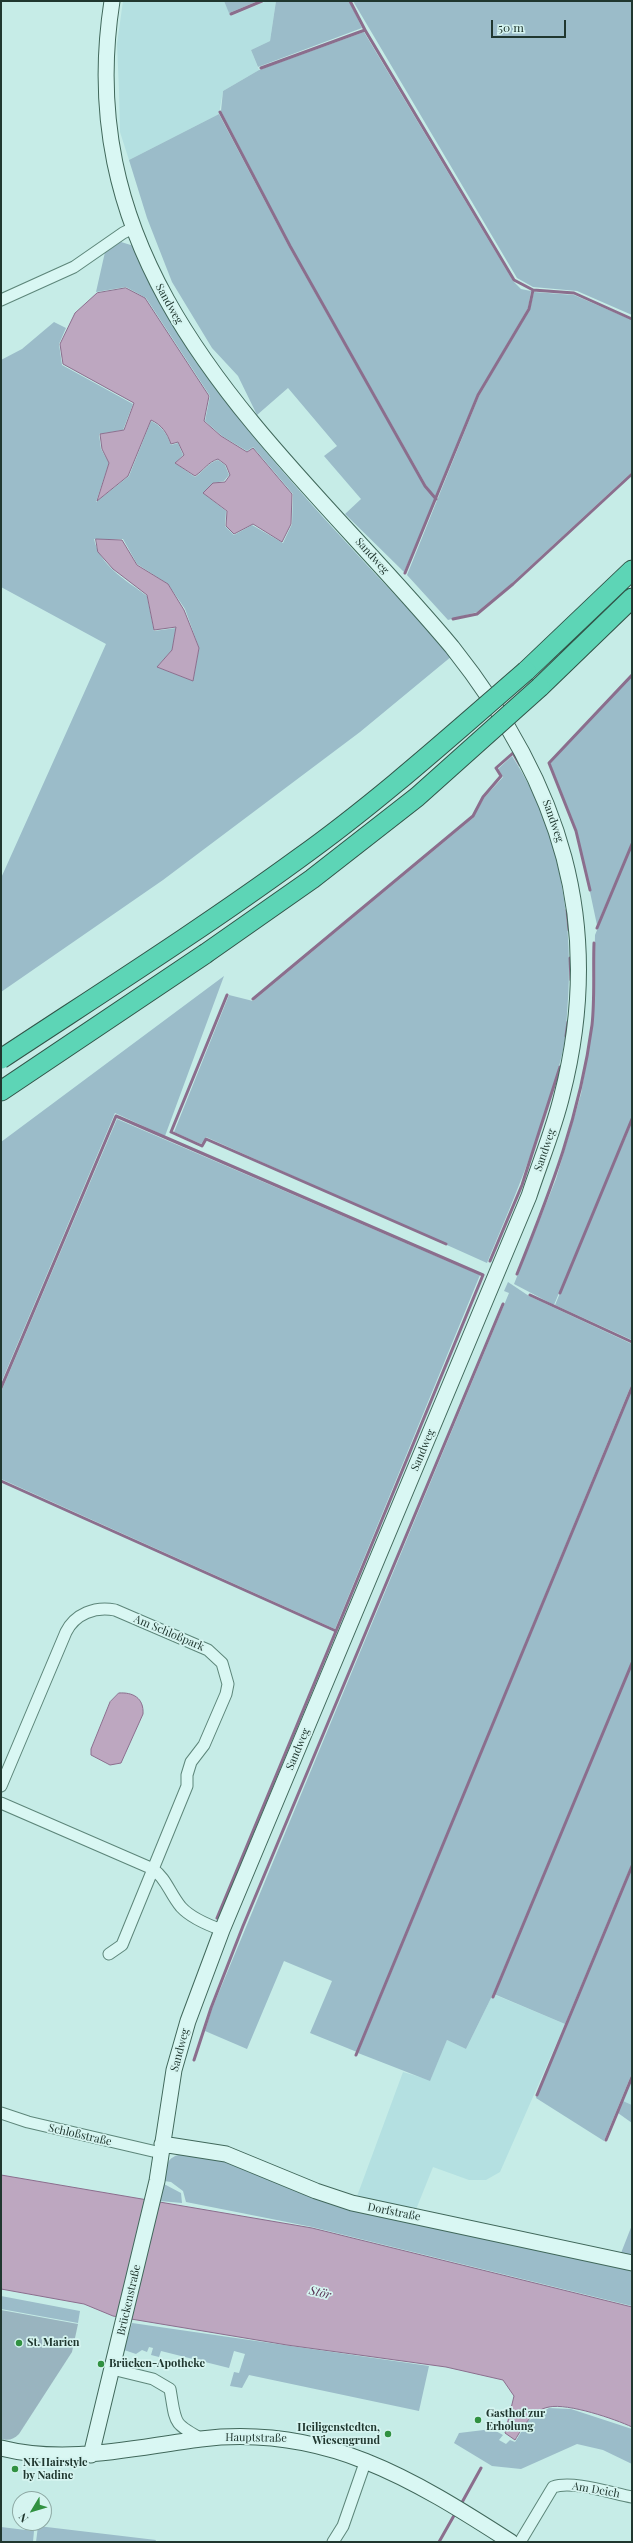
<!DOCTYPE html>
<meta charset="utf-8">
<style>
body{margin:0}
#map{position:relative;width:633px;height:2543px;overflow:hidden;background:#c6ece7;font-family:"Playfair Display",serif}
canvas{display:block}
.frame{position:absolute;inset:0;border:2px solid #20372f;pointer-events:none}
.north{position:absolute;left:12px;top:2491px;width:40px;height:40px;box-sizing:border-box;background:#d5f4f0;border:1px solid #8da8a3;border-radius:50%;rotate:232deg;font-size:11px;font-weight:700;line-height:16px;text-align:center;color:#20372f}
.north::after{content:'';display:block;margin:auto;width:14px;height:18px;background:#319141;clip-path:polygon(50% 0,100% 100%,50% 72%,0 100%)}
.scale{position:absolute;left:491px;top:20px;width:75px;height:18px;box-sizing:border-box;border:2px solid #20372f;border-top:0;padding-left:5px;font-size:12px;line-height:14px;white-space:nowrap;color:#20372f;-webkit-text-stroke:3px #d5f4f0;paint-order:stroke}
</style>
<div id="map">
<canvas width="633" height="2543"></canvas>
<div class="frame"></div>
<div class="north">N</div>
<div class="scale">50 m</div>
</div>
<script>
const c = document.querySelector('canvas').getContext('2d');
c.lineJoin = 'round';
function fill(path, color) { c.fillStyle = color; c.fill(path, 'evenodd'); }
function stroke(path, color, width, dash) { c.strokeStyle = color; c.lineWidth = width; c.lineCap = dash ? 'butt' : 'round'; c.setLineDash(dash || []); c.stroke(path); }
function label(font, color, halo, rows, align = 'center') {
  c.font = font + ' "Playfair Display",serif'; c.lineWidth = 3.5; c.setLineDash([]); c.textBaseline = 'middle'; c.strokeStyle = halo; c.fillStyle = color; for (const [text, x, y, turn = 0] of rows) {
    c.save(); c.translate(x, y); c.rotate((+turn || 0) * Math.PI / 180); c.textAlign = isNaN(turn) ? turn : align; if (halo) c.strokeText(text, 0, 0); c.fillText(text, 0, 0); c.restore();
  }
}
const farmland = new Path2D(`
 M123,1H224L231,16L267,1H276L270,41L251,50L259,70L223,91L219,114L129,160L120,132L119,90L117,44Z
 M493,1994L565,2024L500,2172L486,2180H469L433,2167L415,2212L356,2199L403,2072L430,2080L447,2040L466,2049Z
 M632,2079V2105L623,2101Z`);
const green = new Path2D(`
 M224,1H258L229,13Z
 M276,1H349L362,28L258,67L251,50L270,41Z
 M353,1H632V315L577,291L533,287L517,278Z
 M364,32L513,281L521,289L531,291L528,308L477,395L435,497L426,485L291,246L221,111L223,91L259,70Z
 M219,114L289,247L424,486L435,499L404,572L345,514L361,499L324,456L337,446L288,388L257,415L238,376L212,348L172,282L147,218L129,160Z
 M121,242L134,246C154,290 176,336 205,375C279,475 368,565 452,656L360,732L163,880L1,992V878L106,644L1,587V360L22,349L54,322L66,328L59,344L62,365L133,404L123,430L99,434L101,449L109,463L96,502L129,476L151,421C162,426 167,434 171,445L178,443L183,455L175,463L195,477C204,471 208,463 218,460L225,465L229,475L224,481L213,483L203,493L226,511L225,526L234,535L252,525L283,543L292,524L293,494L253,447L247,451L222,436L205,421L210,396L146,298L126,287L96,292L105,252ZM94,539H123L137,564L168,584L185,609L199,648L193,681L157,667L172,650L176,628L154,631L147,596C126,580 100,566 94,539Z
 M534,292L574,295L632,320V472L512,583L477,612L448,620L407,575L479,396L530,309Z
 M632,676V842L597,925L577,831L550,763Z
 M512,756C561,830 575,927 567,1014C566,1026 566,1038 563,1050C546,1123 516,1194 487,1263L206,1137L201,1144L174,1132L229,995L253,1001L473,818L484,798L503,777L498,769Z
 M632,846V1117L554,1305L514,1284L556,1179L581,1094L593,1023L595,935Z
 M224,976L165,1136L115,1113L1,1383V1142Z
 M117,1119L480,1275L335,1629L1,1479V1392Z
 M632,1122V1340L555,1305Z
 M508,1282L529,1296L632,1344V1383L357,2052L310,2033L332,1981L284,1961L247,2049L205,2031L212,2009L509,1293L504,1291Z
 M632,1389V1661L493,1994L466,2049L447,2040L430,2081L358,2053Z
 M632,1665V1863L565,2024L494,1994Z
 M632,1868V2073L604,2141L536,2098Z
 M623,2101L632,2105V2123L618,2113Z
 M191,2152L219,2157L280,2181L632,2268V2306L312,2227L186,2202L183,2191L171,2182L164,2181C167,2159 168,2156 191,2152Z
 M164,2184L181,2193L182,2203L160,2201Z
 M632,2225V2256L621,2253Z
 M1,2296L80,2311L78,2323L1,2309Z
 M132,2323L429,2366L419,2411L249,2375L242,2388L230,2386L234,2372L239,2373L245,2354L234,2351L229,2368L161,2351L159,2357L151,2355L153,2348L149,2347L147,2352L142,2350L136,2354L124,2350Z
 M549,2408L571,2409L632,2429V2464L603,2450L577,2444L521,2469L492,2466L454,2443L459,2433L492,2429L503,2435L499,2440L506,2444L510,2440L515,2442L528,2421Z
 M38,2526L156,2540L155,2542H36Z
 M1,2527L34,2531L33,2542H1Z`);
const cemetery = new Path2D(`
 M1,2310L78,2324L72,2352L19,2434C14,2439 9,2441 1,2439Z`);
const water = new Path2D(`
 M126,288L145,298L209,396L204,421L221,436L247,452L253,448L292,494L291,524L282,542L253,524L234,534L226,526L227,511L203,493L213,483L225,482L230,475L226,465L218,459C208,462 204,470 195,476L175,463L184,455L178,442L171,444C167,433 162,425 151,420L128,476L97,501L109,463L102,449L100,434L124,430L134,403L63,364L60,344L75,313L97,293Z
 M96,539L122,540L137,565L168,584L184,610L199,648L193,681L157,667L172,650L176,627L154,630L147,595L113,569L98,552Z
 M119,1693C133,1692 144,1698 143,1714L121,1763L110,1765L91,1755V1749L110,1702Z
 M1,2175L312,2228L632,2307V2427C615,2419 568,2403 549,2407C532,2410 523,2427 515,2440L505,2433L514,2396L503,2380L446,2367L287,2345L113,2316L84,2304L1,2289Z`);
const stream = new Path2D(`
 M350,1L365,30
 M231,14L262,1
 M261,68L365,30L514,280L533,290L574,293L632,319
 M220,112L290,246L425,486L436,499
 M405,573L478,395L529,309L533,290
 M453,619L477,614L513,584L632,474
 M590,890L576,831L549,763L632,675
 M567,910L569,930
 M597,928L632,844
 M570,958L571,980
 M227,995L171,1132L202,1146L206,1139L446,1244
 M253,999L473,816L483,797L501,776L496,768L513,753L520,765
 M566,1036L568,1022
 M490,1261L522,1185L560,1067
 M517,1274C551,1190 580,1115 592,1025C595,998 593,969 594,943
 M560,1293L632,1119
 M530,1295L632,1342
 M1,1388L116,1116L483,1275L336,1631L1,1481
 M217,1918L336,1631
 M493,1997L632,1663
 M356,2055L632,1387
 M194,2060L211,2008L243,1926L503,1304
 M537,2095L632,1866
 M606,2140L632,2077
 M460,2506L481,2468
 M439,2542L456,2512`);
const street = new Path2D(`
 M1,300L74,267L123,233L133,228
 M1,1786L66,1632C75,1614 95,1606 115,1610L208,1650L222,1663L228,1684L226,1694L204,1745L191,1762L187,1775V1786L122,1945L109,1954
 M1,1803L153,1869C166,1878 170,1894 181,1907C191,1918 208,1925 222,1930
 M1,2113L28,2122L161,2153
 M112,2369L153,2379L170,2389C176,2423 172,2423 202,2439
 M333,2542L343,2526L366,2460
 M520,2542L553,2487C572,2480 611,2493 632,2497`);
const secondary = new Path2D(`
 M162,2144L226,2154L316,2191L352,2203L632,2263
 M1,2448C68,2465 135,2447 201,2439C324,2424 413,2479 511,2542
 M91,2455L157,2181L174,2070L188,2021L222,1930L529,1196C540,1162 554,1129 562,1095C606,923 560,783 452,647C288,451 67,289 112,1`);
const highway = new Path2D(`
 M526,671L632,570
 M540,687L632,598
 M1,1091L205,954`);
const highwayBridge = new Path2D(`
 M205,954L312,879L417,797L540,687
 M1,1059C101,993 202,929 298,859C378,802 452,735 526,671`);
const markers = [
 [19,2343,4,"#319141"],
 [101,2364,4,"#319141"],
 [478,2420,4,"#319141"],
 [388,2434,4,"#319141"],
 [15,2469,4,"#319141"]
];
const streetNames = [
 ["Sandweg",169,304,61],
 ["Sandweg",372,556,48],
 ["Sandweg",553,821,71],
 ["Sandweg",545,1150,-71],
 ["Sandweg",423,1450,-67],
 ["Am Schloßpark",169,1633,23],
 ["Sandweg",298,1749,-67],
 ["Sandweg",180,2050,-75],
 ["Schloßstraße",80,2135,13],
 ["Dorfstraße",394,2212,11],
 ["Brückenstraße",129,2300,-77],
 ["Hauptstraße",256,2438,1],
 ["Am Deich",596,2490,10]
];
const poiNames = [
 ["St. Marien",27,2343],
 ["Brücken-Apotheke",109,2364],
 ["Gasthof zur",486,2414],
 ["Erholung",486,2427],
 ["Heiligenstedten,",380,2428,"right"],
 ["Wiesengrund",380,2441,"right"],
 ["NK Hairstyle",23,2463],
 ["by Nadine",23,2476]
];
const waterNames = [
 ["Stör",320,2293,14]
];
fill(farmland, '#b4e0e1');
fill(green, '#9bbcc9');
fill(cemetery, '#99b4bf');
fill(water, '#bda7c0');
stroke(water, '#8b6e8d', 1);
stroke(stream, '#8b6e8d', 3);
stroke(street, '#5d867a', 13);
stroke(secondary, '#40685b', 17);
stroke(highway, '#315448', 21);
stroke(street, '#d9f7f3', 11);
stroke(secondary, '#d9f7f3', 15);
stroke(highway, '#5dd5b6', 19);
stroke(highwayBridge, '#315448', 21, []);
stroke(highwayBridge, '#5dd5b6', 19);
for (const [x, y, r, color] of markers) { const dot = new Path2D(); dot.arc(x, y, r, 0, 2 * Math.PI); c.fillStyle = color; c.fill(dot); stroke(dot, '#d5f4f0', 1.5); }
label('11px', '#20372f', '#d5f4f0', streetNames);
label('bold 11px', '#20372f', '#d5f4f0', poiNames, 'left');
label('italic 12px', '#563052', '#d5f4f0', waterNames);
</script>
